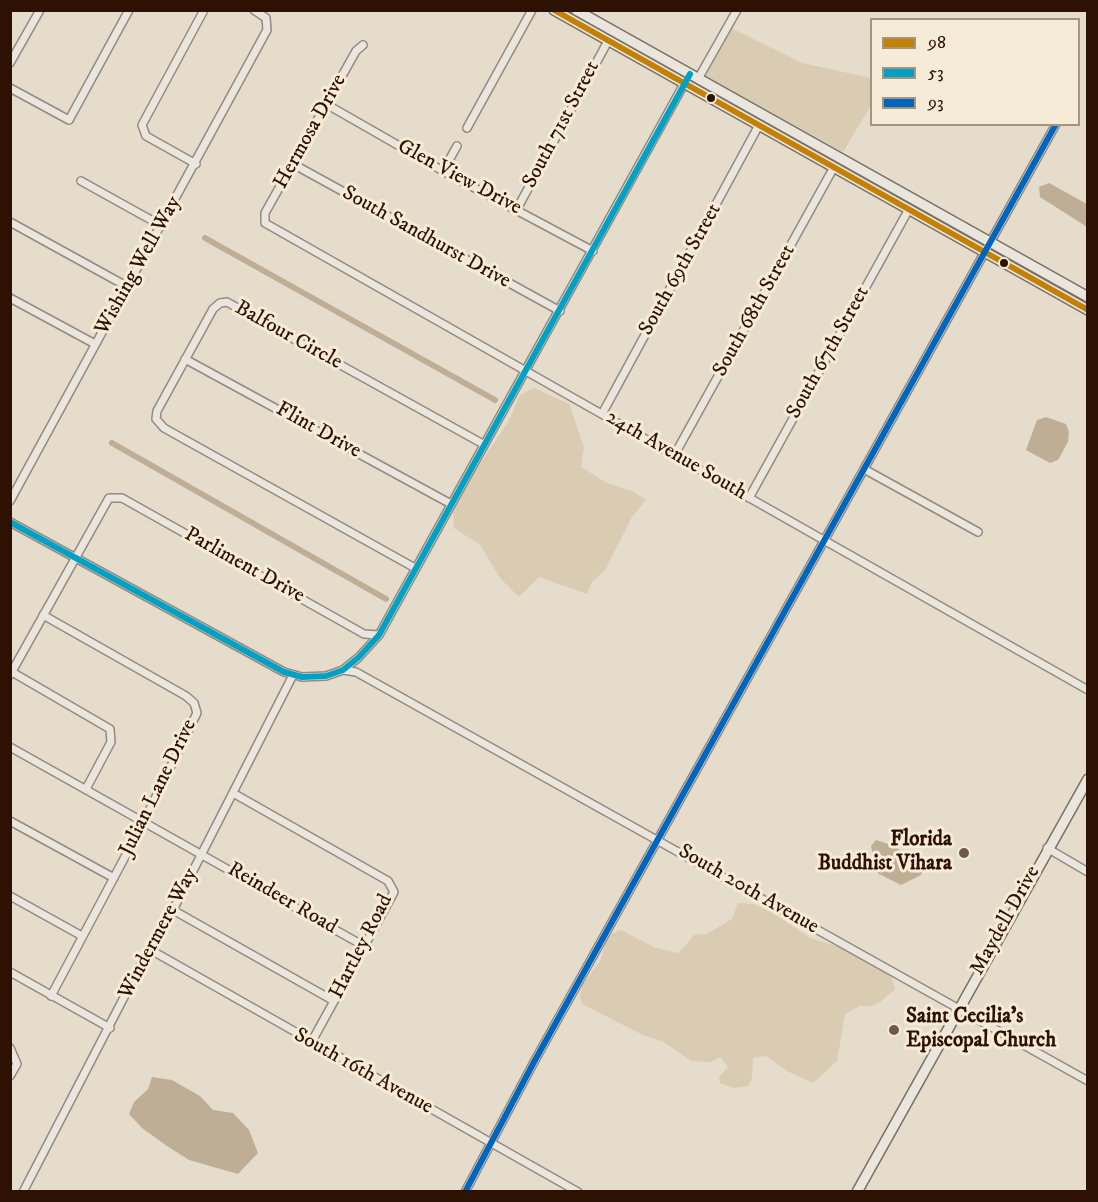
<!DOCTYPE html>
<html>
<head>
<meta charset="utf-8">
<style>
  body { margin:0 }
  #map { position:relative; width:1098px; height:1202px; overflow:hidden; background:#e6dccb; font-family:"IM FELL DW Pica",serif }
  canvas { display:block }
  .frame { position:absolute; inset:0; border:12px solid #2d1102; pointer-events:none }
  .legend { position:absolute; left:870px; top:18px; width:210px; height:108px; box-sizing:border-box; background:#f6ebd6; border:2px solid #a69481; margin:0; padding:8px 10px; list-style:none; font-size:18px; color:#2d1102 }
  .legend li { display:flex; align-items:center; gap:12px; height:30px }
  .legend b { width:30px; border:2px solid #a69481 }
</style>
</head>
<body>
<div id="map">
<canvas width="1098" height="1202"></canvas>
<div class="frame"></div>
<ul class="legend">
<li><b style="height:8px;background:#c48100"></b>98</li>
<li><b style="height:8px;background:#02a1c4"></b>53</li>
<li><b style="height:8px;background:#0065bd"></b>93</li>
</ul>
</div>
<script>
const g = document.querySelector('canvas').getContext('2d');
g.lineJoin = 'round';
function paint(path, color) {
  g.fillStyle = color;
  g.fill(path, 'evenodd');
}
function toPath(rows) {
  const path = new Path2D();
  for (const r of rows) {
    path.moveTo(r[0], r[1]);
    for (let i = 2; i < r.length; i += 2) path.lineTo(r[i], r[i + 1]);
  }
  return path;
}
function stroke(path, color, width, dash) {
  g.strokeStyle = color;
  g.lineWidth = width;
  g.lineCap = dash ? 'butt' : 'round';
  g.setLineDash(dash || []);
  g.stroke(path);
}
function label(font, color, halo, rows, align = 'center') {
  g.font = font + ' "IM FELL DW Pica",serif';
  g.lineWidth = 6;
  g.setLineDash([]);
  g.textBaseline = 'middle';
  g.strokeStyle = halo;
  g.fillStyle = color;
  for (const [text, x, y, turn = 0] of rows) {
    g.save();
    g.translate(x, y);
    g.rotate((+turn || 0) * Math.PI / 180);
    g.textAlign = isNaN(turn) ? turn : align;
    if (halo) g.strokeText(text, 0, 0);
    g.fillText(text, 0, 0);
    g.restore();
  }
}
const green = toPath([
  [731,28,802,63,871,78,871,105,843,152,706,76],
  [534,388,569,404,584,447,581,467,607,483,632,491,646,500,632,517,605,570,592,582,587,594,539,577,519,597,500,578,480,545,454,528,453,511,471,477,508,422,520,395],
  [738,903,754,904,773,913,810,938,842,948,879,967,892,978,895,989,880,1002,872,1006,860,1006,845,1014,837,1061,813,1083,787,1071,766,1056,753,1058,752,1078,748,1086,733,1088,720,1083,719,1077,728,1067,721,1057,710,1062,691,1061,664,1042,643,1035,582,1004,580,996,582,985,601,960,605,944,611,934,621,930,656,948,679,953,694,935,707,934,732,919]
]);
const water = toPath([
  [1049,183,1087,204,1087,227,1040,197,1039,187],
  [1046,417,1066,424,1069,432,1068,442,1058,460,1050,463,1026,450,1037,420],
  [876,840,894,846,920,864,923,870,921,875,901,885,877,873,871,846],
  [152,1077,172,1080,200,1096,213,1110,233,1113,249,1130,258,1153,238,1174,189,1160,167,1146,142,1128,129,1114,134,1102,148,1089]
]);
const canal = toPath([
  [205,238,495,400],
  [112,443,386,599]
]);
const street = toPath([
  [363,45,356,51,265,213,265,223,1088,690],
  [10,63,40,10],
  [698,79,737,10],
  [10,88,69,120,129,10],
  [326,104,443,171,593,251],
  [467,128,532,10],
  [196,164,146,136,142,125,204,10],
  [293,164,560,311],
  [443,171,457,146],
  [81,181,162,226],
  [517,209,608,41],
  [10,222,128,287],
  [10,298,95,344],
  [185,359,451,504],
  [602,414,759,125],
  [675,454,834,167],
  [864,469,978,532],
  [749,498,909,209],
  [10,501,267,30,266,18,254,10],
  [10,522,284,672,302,677,326,676,343,670,359,657,379,635,684,84],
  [415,568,164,428,156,419,157,411,213,309,220,303,227,302,483,444],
  [43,615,186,696,194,703,197,713,144,821,51,996],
  [343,670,356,672,1088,1081],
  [12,672,110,729,111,742,86,789],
  [10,675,109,498,122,498,364,634,379,635],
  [10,747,364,946],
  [233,793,388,881,394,892,311,1043],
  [10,821,114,878],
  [1047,848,1088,872],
  [10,896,82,936],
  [173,910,334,1001],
  [149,949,578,1192],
  [10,972,110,1028],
  [10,1048,17,1064,10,1076],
  [23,1192,149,949,173,910,293,675],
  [465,1192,534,1062,1056,124]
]);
const secondary = toPath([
  [554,10,1088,310],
  [576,10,1088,297],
  [857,1192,1088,779]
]);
const bus1 = toPath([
  [554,10,1088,310]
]);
const bus2 = toPath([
  [10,522,284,672,302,677,326,676,343,670,359,657,379,635,690,74]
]);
const bus3 = toPath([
  [465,1192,534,1062,1056,124]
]);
const markers = [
  [711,98,5,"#2d1102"],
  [1004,263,5,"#2d1102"],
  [964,853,6,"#6e5848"],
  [894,1030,6,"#6e5848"]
];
const streetNames = [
  ["South 71st Street",562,125,-62],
  ["Hermosa Drive",311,132,-61],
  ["Glen View Drive",459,178,28],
  ["South Sandhurst Drive",426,238,29],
  ["Wishing Well Way",139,266,-61],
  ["South 69th Street",681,270,-61],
  ["South 68th Street",755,311,-61],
  ["Balfour Circle",288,336,29],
  ["South 67th Street",829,353,-61],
  ["Flint Drive",318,431,29],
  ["24th Avenue South",676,456,30],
  ["Parliment Drive",244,566,29],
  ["Julian Lane Drive",159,788,-64],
  ["South 20th Avenue",748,890,30],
  ["Reindeer Road",282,899,30],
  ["Maydell Drive",1006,921,-61],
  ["Windermere Way",159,934,-62],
  ["Hartley Road",362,947,-63],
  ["South 16th Avenue",363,1072,29]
];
const poiNames = [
  ["Florida",952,841],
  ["Buddhist Vihara",952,865],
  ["Saint Cecilia's",906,1018,"left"],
  ["Episcopal Church",906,1042,"left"]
];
paint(green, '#dacbb3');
paint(water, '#bfae96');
stroke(canal, '#bfae96', 6);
stroke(street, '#948a7f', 10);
stroke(secondary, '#796f64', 12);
stroke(street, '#ebe6dd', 7);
stroke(secondary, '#ebe6dd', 9);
stroke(bus1, '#c48100', 6);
stroke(bus2, '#02a1c4', 6);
stroke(bus3, '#0065bd', 6);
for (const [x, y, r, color] of markers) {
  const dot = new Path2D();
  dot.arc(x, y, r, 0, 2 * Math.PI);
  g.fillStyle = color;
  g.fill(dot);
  stroke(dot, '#f6ebd6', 2);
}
label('21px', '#2d1102', '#f6ebd6', streetNames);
label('bold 21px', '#2d1102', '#f6ebd6', poiNames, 'right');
</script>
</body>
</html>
